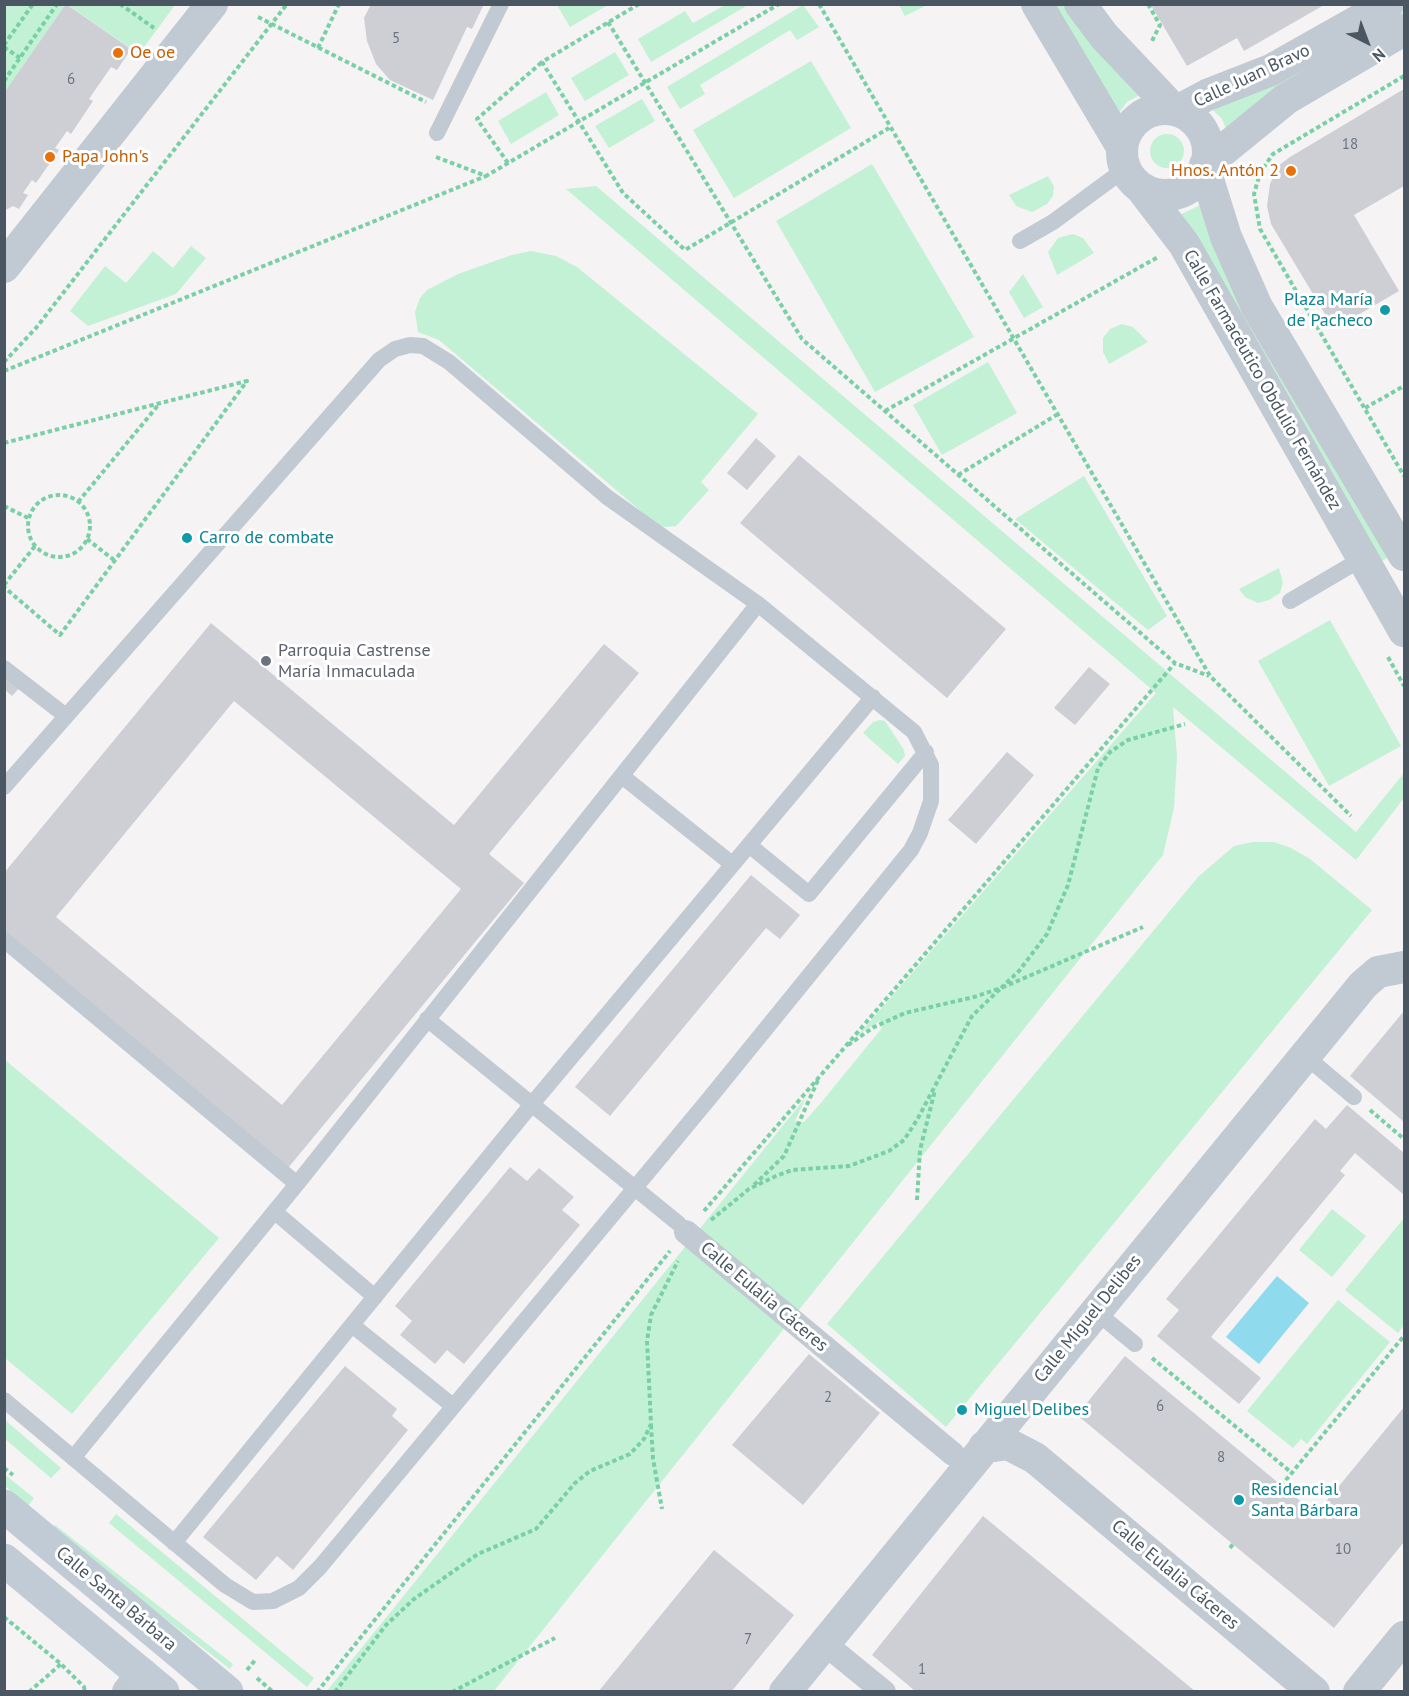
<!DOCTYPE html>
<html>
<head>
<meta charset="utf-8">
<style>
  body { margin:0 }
  #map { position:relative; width:1409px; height:1696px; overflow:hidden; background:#f5f3f3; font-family:"PT Sans",sans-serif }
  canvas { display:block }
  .frame { position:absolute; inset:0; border:6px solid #4a5661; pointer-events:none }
  .north { position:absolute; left:1337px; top:12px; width:60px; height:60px; -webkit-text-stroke:4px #fff; paint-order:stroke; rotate:138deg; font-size:16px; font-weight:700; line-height:24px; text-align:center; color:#4a5661 }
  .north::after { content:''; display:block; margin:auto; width:21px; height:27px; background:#4a5661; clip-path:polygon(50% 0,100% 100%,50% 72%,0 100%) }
</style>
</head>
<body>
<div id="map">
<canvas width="1409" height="1696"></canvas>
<div class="frame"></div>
<div class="north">N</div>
</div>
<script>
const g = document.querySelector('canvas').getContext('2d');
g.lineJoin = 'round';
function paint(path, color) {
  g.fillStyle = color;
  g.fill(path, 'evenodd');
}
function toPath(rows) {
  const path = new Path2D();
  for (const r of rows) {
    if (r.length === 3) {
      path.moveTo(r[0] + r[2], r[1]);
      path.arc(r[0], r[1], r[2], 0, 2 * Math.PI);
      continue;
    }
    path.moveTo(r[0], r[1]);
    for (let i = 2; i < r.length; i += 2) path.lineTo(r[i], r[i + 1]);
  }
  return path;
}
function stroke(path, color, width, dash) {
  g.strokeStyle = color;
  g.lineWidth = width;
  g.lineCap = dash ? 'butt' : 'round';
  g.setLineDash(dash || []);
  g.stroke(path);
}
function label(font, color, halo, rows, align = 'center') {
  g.font = font + ' "PT Sans",sans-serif';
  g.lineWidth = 6;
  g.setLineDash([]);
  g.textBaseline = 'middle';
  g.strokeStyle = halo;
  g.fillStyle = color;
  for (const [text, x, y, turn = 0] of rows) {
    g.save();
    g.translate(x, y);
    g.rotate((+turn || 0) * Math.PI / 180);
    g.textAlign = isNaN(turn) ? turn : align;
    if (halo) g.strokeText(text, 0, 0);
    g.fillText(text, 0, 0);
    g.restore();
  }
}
const green = toPath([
  [4,5,66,5,4,93],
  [68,5,175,5,139,54],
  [557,5,608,5,570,27],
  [725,5,748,5,651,62,638,39,685,11,693,23],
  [803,5,819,27,797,40,790,30,700,85,705,94,680,109,667,87],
  [899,5,927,5,905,16],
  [1055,5,1066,5,1140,95,1127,102,1119,113],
  [1404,8,1404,16,1227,132,1222,119,1211,108,1277,81],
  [615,52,629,75,585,101,571,78],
  [811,61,851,128,734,198,693,130],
  [546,92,559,115,511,144,498,121],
  [642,99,655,121,609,148,595,126],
  [1167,151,17],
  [872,164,974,337,875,392,776,221],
  [1048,176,1054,186,1053,196,1047,204,1032,212,1016,206,1009,195],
  [596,186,1356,832,1404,773,1404,798,1356,860,1173,707,1177,757,1174,808,1163,855,494,1691,326,1692,806,1097,795,1121,804,1122,820,1104,882,1028,880,1021,859,1034,1156,693,566,189],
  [1203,204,1389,557,1382,561,1179,215],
  [1073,234,1083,238,1094,253,1057,275,1048,252,1058,238],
  [191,246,206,258,176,294,88,326,70,311,105,266,126,283,153,251,173,268],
  [531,251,556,256,577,267,758,414,701,482,709,490,676,526,664,527,655,523,439,340,418,332,415,312,420,298,427,290,458,274,512,255],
  [1023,274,1043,307,1024,318,1009,292],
  [1122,324,1133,327,1148,342,1109,364,1103,352,1103,338,1110,329],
  [988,362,1017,413,942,455,913,405],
  [1084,476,1167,616,1148,630,1015,519],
  [1279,568,1283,583,1280,593,1269,600,1258,603,1245,597,1239,589],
  [1330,620,1401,746,1329,786,1258,661],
  [880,720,885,721,904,750,905,756,898,764,863,733,873,722],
  [1253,842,1274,842,1291,848,1310,859,1372,910,946,1427,827,1324,1198,877,1234,846],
  [5,1060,219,1238,72,1414,5,1358],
  [1332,1209,1366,1236,1332,1277,1299,1250],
  [1404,1218,1404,1325,1398,1333,1345,1290],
  [1338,1300,1390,1342,1307,1444,1301,1439,1293,1448,1247,1411],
  [5,1420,61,1468,51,1478,5,1439],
  [4,1474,34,1498,28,1506,5,1486],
  [116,1514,314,1678,307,1687,109,1523],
  [55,1525,233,1664,230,1669,51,1530]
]);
const water = toPath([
  [1277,1276,1309,1303,1259,1364,1226,1337]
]);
const building = toPath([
  [66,4,131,49,117,70,111,67,89,99,93,101,71,134,67,131,55,148,59,150,36,183,32,180,23,193,28,195,19,209,13,206,4,211,4,93],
  [371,4,484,4,472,29,467,27,433,100,390,80,376,64,367,41,364,18],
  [1151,5,1324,5,1244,51,1237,38,1187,66],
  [1404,89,1404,186,1354,215,1399,291,1334,329,1271,224,1267,206,1270,184,1278,166,1290,157],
  [756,438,776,456,747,490,727,473],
  [799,455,1006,629,947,698,740,523],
  [211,623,454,825,604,644,639,673,489,854,524,883,288,1168,4,934,4,873],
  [234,701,461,889,282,1105,56,917],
  [1089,667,1110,684,1075,725,1054,708],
  [10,674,22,685,12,696,4,689,4,680],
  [1007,752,1034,775,976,844,948,820],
  [751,875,800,915,780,939,766,928,610,1116,575,1087],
  [1404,1011,1404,1122,1350,1076],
  [1347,1105,1404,1153,1404,1195,1355,1153,1340,1171,1345,1175,1211,1337,1261,1378,1239,1404,1157,1336,1179,1310,1166,1299,1315,1119,1326,1129],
  [510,1167,527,1181,539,1168,574,1197,562,1210,580,1225,464,1364,447,1350,435,1364,400,1335,412,1321,395,1306],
  [809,1354,880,1413,803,1505,732,1445],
  [1125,1356,1316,1514,1404,1407,1404,1542,1334,1628,1077,1415],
  [345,1366,397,1409,392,1416,408,1430,293,1570,277,1556,256,1580,203,1537],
  [983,1516,1196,1692,916,1692,908,1685,872,1655],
  [714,1550,794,1615,731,1692,598,1692]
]);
const path = toPath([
  [120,4,154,28],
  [639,4,542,62,623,193,685,250,889,128],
  [819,4,1210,676,1351,816],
  [1148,4,1160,25,1152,41],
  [258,17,426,102],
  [608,22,802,339,1175,663,1209,676],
  [4,45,33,4],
  [4,47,20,58],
  [318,48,339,4],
  [1404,76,1273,154,1260,173,1254,194,1260,229,1404,476],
  [4,81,57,4],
  [436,157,486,176,779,4],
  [508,163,477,119,542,62],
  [4,362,36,328,287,4],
  [4,371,486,176],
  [1365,408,1404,386],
  [885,411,1158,257],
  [4,443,247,381,60,635,4,587],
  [958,475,1058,414],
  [59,526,31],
  [78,502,160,403],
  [4,506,28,518],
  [87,539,114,560],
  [4,585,35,546],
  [1388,657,1404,686],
  [848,1045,874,1027,905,1013,974,997,1001,988,1019,971,1047,934,1068,885,1098,768,1110,752,1128,740,1185,724],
  [1370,1110,1404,1139],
  [754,1185,784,1156,818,1080],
  [917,1200,920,1150,935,1090],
  [704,1211,1175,663],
  [711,1220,749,1189,776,1176,792,1170,849,1166,889,1151,904,1140,917,1120,972,1016,1001,988,1143,927],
  [1152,1358,1292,1473],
  [651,1425,653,1459,662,1509],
  [4,1468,13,1475],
  [1281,1486,1404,1336],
  [1230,1548,1233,1544],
  [4,1617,61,1664,84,1687,85,1692],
  [247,1670,256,1659],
  [257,1678,273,1692],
  [29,1692,61,1664],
  [317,1692,670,1251],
  [335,1692,386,1625,414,1599,478,1554,536,1529,575,1483,590,1471,630,1454,644,1439,651,1424,647,1341,651,1315,678,1261],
  [452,1692,555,1638]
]);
const service = toPath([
  [437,133,501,4],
  [1020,241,1053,222,1125,169],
  [1290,601,1365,557],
  [4,668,66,716],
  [622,776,732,864],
  [4,787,379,360,395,349,410,345,423,346,449,362,607,497,758,604,297,1184,4,940],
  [749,845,809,894,926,752],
  [427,1019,679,1224],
  [1304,1055,1354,1097],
  [275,1212,375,1297],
  [1095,1311,1135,1344],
  [352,1325,453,1406],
  [4,1400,225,1585,253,1602,273,1601,299,1588,320,1567,708,1100,911,850,920,833,931,801,931,765,914,732,758,604],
  [73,1458,297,1184],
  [174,1543,532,1104,873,697]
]);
const pedestrian = toPath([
  [686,1232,953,1454],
  [824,1643,884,1692]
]);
const minor = toPath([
  [1037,4,1122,147],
  [1080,4,1104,36,1173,109],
  [1165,152,43],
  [1177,111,1207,95,1271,70,1388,4],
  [1205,165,1286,99,1404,30],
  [1205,170,1226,237,1257,307,1404,555],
  [1141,188,1184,244,1404,631],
  [4,267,212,4],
  [984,1447,1008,1444,1035,1458,1314,1692],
  [128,1692,142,1674],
  [785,1692,1363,985,1378,972,1404,967],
  [1359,1692,1404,1637]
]);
const secondary = toPath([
  [4,1506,227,1692],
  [4,1560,163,1692]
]);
const markers = [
  [118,53,6,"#e8710a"],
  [50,157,6,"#e8710a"],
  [1291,171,6,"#e8710a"],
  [1385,310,6,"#0f9aa8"],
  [187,538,6,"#0f9aa8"],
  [266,661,6,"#6b7280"],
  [962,1410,6,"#0f9aa8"],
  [1239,1500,6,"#0f9aa8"]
];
const numberNames = [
  ["5",396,39],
  ["6",71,80],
  ["18",1350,145],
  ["2",828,1398],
  ["6",1160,1407],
  ["8",1221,1458],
  ["10",1343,1550],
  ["7",748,1640],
  ["1",922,1670]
];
const foodNames = [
  ["Oe oe",130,53],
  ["Papa John's",62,157],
  ["Hnos. Antón 2",1279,171,"right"]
];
const streetNames = [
  ["Calle Juan Bravo",1252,76,-25],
  ["Calle Farmacéutico Obdulio Fernández",1262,380,60],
  ["Calle Eulalia Cáceres",764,1297,40],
  ["Calle Miguel Delibes",1088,1319,-51],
  ["Calle Eulalia Cáceres",1175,1575,40],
  ["Calle Santa Bárbara",116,1599,40]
];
const cultureNames = [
  ["Plaza María",1373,300,"right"],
  ["de Pacheco",1373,321,"right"],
  ["Carro de combate",199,538],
  ["Miguel Delibes",974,1410],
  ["Residencial",1251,1490],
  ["Santa Bárbara",1251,1511]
];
const worshipNames = [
  ["Parroquia Castrense",278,651],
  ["María Inmaculada",278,672]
];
paint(green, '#c3f1d5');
paint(water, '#90daee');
paint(building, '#cdcfd5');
stroke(path, '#7ad0a6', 4, [4.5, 3]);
stroke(service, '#c1cad2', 16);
stroke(pedestrian, '#c1cad2', 24);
stroke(minor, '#c1cad2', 32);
stroke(secondary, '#c1cbd6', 33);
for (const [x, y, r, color] of markers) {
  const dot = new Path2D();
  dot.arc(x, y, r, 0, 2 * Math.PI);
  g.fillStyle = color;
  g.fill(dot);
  stroke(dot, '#fff', 2);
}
label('15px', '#6b747e', null, numberNames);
label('18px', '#c56008', '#fff', foodNames, 'left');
label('18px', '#4a5661', '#fff', streetNames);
label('18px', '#0d838f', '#fff', cultureNames, 'left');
label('18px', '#5b616d', '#fff', worshipNames, 'left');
</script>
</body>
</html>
